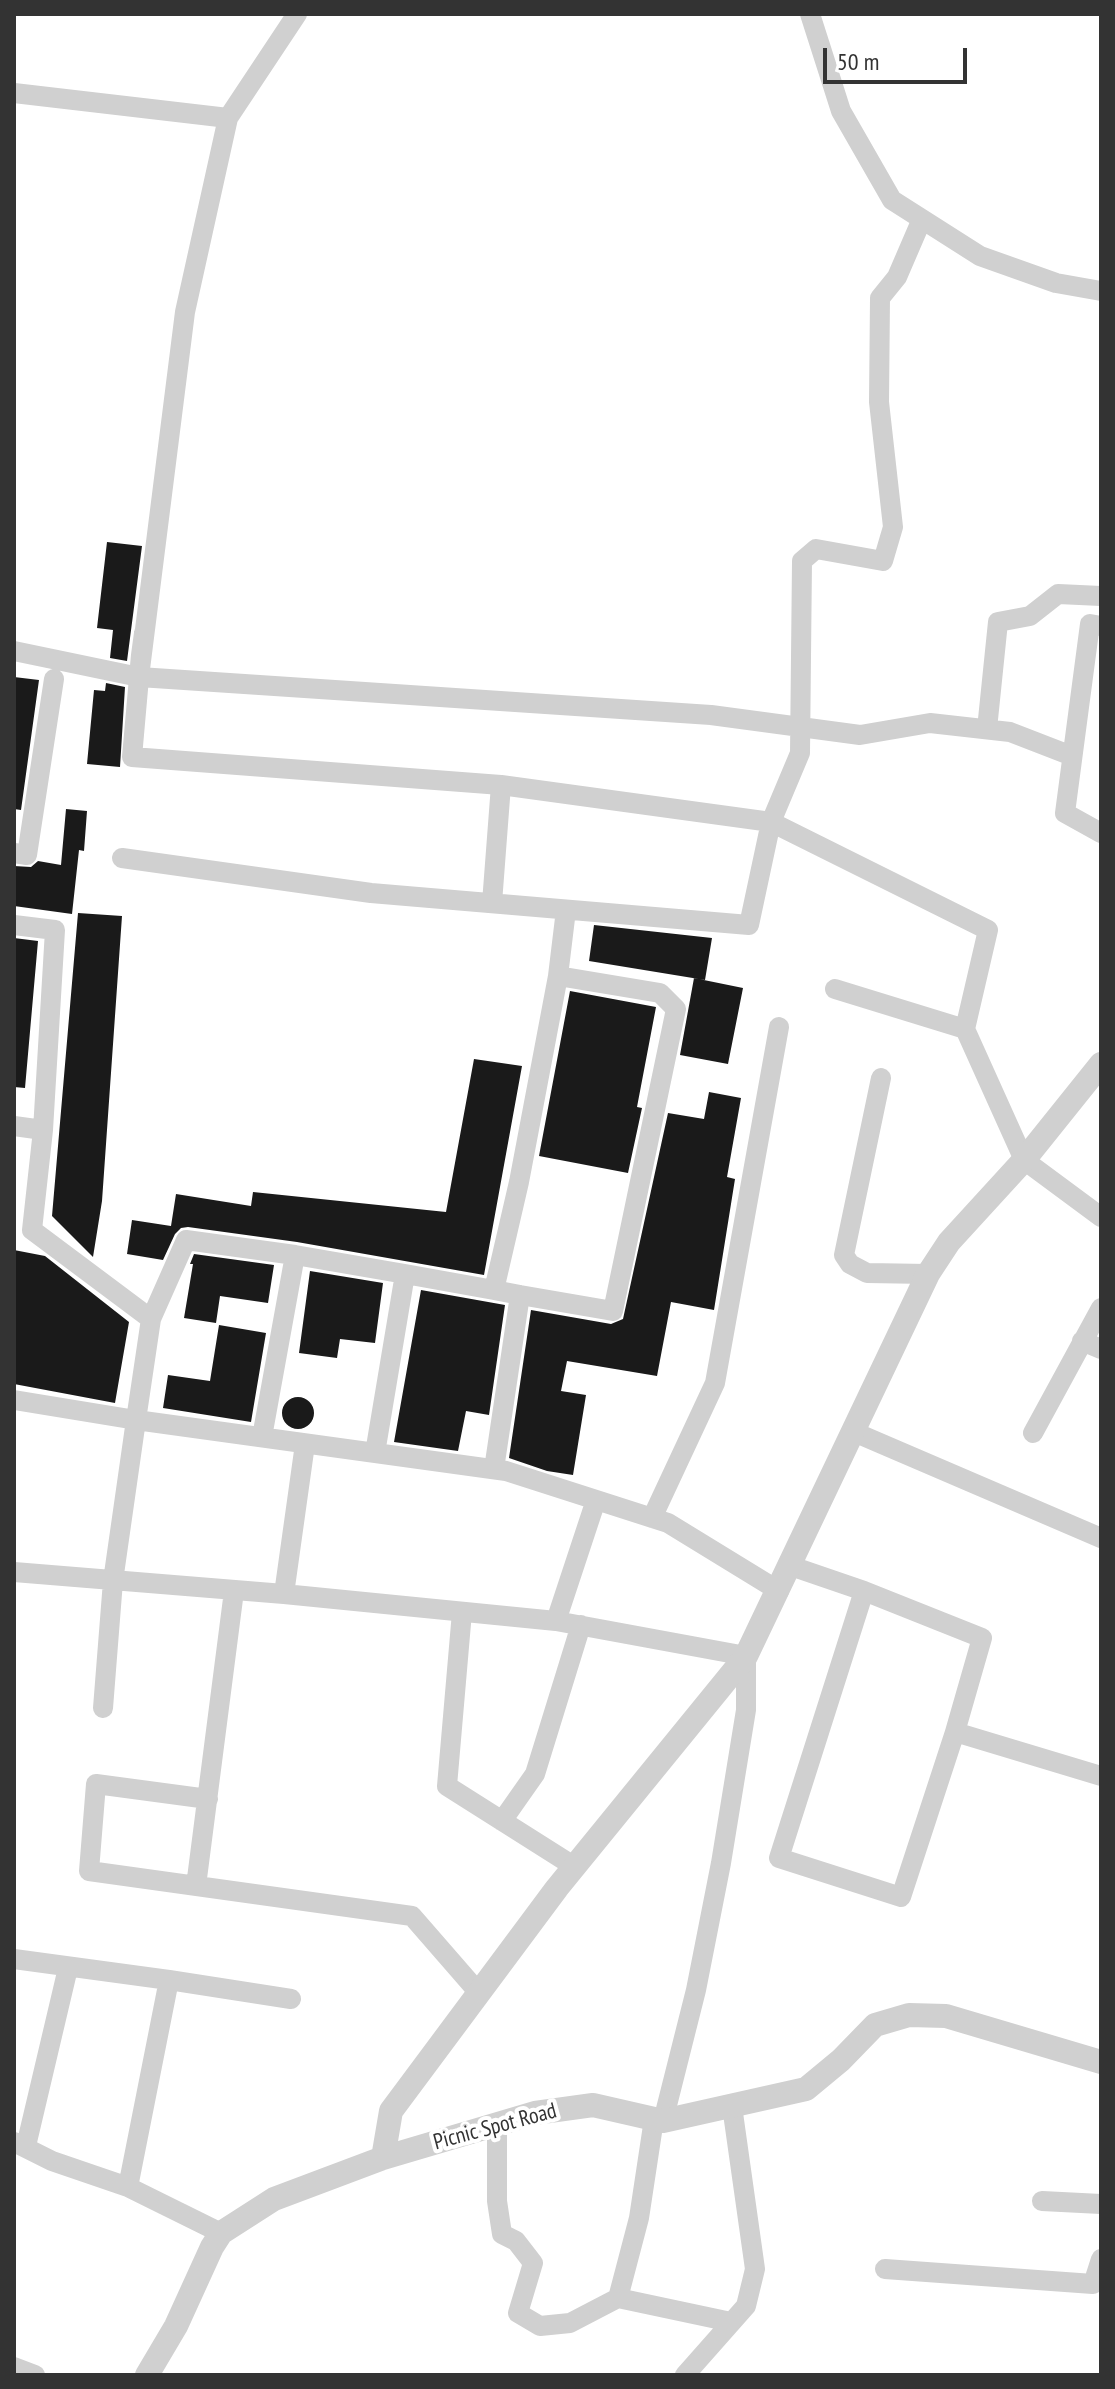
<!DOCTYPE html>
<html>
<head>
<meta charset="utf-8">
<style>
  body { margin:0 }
  #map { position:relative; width:1115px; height:2389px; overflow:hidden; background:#fff; font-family:"PT Sans Narrow",sans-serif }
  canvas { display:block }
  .frame { position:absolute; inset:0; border:16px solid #333; pointer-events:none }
  .scale { position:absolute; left:823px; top:48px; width:144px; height:36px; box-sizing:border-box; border:4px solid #333; border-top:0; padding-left:10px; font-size:24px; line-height:28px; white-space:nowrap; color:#333; -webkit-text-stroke:6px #fff; paint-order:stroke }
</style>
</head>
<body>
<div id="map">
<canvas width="1115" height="2389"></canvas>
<div class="frame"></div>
<div class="scale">50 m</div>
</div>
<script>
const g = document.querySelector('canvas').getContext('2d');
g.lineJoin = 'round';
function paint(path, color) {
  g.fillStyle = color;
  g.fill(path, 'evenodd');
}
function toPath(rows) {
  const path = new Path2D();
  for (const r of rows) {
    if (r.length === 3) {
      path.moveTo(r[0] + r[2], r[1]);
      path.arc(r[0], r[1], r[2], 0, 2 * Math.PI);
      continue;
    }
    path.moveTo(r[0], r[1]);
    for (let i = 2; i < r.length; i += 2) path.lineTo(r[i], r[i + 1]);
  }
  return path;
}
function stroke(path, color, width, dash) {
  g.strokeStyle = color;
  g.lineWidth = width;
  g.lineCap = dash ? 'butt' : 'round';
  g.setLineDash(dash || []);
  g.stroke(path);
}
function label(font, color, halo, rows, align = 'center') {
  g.font = font + ' "PT Sans Narrow",sans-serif';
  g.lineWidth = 8;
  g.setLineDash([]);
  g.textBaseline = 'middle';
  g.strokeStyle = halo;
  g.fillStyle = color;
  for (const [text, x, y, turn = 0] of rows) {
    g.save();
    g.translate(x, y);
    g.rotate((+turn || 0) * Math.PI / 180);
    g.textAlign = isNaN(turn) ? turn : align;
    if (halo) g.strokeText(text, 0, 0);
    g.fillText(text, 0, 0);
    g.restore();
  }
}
const building = toPath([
  [107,542,142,546,127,661,110,658,113,630,97,628],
  [14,677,39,680,21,810,14,809],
  [106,683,125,687,120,767,87,764,94,690,105,691],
  [66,809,87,811,84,851,79,850,72,914,14,906,14,866,31,867,38,861,61,865],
  [78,913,122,916,102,1201,93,1257,52,1216],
  [594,925,712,938,705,980,589,961],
  [14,938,38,941,25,1088,14,1087],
  [694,978,743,988,728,1064,680,1055],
  [570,991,656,1007,637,1107,642,1108,628,1173,539,1156],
  [474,1059,522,1066,484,1275,297,1242,188,1227,181,1228,175,1234,163,1260,127,1254,132,1220,171,1226,176,1194,251,1206,253,1192,446,1212],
  [709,1092,741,1098,727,1177,735,1179,714,1310,671,1302,657,1376,567,1361,561,1391,586,1395,573,1475,547,1471,509,1458,531,1310,611,1324,623,1319,668,1113,704,1119],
  [14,1250,45,1256,129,1322,115,1403,14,1384],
  [194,1254,274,1265,268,1303,220,1296,216,1323,184,1318,193,1264,190,1264],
  [310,1271,383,1283,375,1343,340,1339,337,1358,299,1353],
  [421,1290,505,1305,489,1415,466,1411,458,1451,394,1442],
  [219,1325,266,1333,251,1422,163,1408,168,1375,210,1381],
  [298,1413,16]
]);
const minor = toPath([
  [297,14,228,118,185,312,139,677,144,633,141,655,132,757,501,785,771,822,988,930,965,1029,1024,1160,1101,1217],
  [810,14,841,111,892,200,980,256,1056,283,1101,291],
  [14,93,228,118],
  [1101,626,1090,624,1065,813,1101,833],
  [14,651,139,677,711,715,860,735,930,723,1010,732,1072,756],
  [987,729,998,622,1030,616,1058,594,1101,596],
  [14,853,27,855,54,679],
  [122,858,371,893,749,925,771,822,800,753,802,561,816,549,883,561,893,527,879,402,880,298,897,277,922,219],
  [492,903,501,785],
  [14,925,55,930,43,1130,32,1230,151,1319,136,1420,506,1471,668,1523,779,1591],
  [835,989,965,1029],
  [881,1078,844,1255,850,1264,867,1273,928,1274],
  [14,1126,43,1130],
  [295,1255,405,1274,375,1453],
  [405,1274,494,1290],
  [520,1295,494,1290,519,1182,558,976],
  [151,1319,186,1240,295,1255,262,1437],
  [1082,1341,1101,1349],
  [14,1400,136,1420,113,1581,103,1708],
  [854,1432,1101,1538],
  [1033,1433,1101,1308],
  [494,1469,520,1295,613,1311,676,1009,660,993,558,976,566,910],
  [652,1518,715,1383,779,1027],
  [791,1566,864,1591,779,1858,901,1897,955,1732,982,1638,864,1591],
  [14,1572,284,1594,556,1621,596,1500],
  [284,1594,305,1444],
  [462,1612,447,1786,575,1867],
  [556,1621,746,1656,746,1710,721,1863,696,1990,663,2121],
  [955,1732,1101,1776],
  [208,1799,96,1784,89,1871,412,1916,479,1993],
  [502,1821,535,1774,581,1625],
  [196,1886,234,1591],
  [14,1959,169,1980,128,2187],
  [169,1980,291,1999],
  [497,2124,497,2201,502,2234,516,2241,533,2263,518,2313,540,2326,570,2323,618,2298,639,2218,654,2119],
  [14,2142,52,2161,128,2187,221,2233],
  [26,2146,68,1968],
  [1042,2201,1101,2204],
  [885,2269,1093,2284,1101,2259],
  [618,2298,731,2322],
  [14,2367,35,2375],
  [685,2375,746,2306,755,2269,732,2106]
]);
const tertiary = toPath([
  [383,2158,391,2111,557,1888,746,1656,928,1274,949,1242,1024,1160,1101,1064],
  [147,2375,176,2326,212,2247,221,2233,274,2199,383,2158,535,2113,593,2105,663,2121,806,2089,841,2060,875,2025,909,2015,946,2016,1101,2062]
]);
const streetNames = [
  ["Picnic Spot Road",495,2127,-15]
];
paint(building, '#1a1a1a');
stroke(minor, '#d0d0d0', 20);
stroke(tertiary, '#d0d0d0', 24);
label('22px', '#333', '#fff', streetNames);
</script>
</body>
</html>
